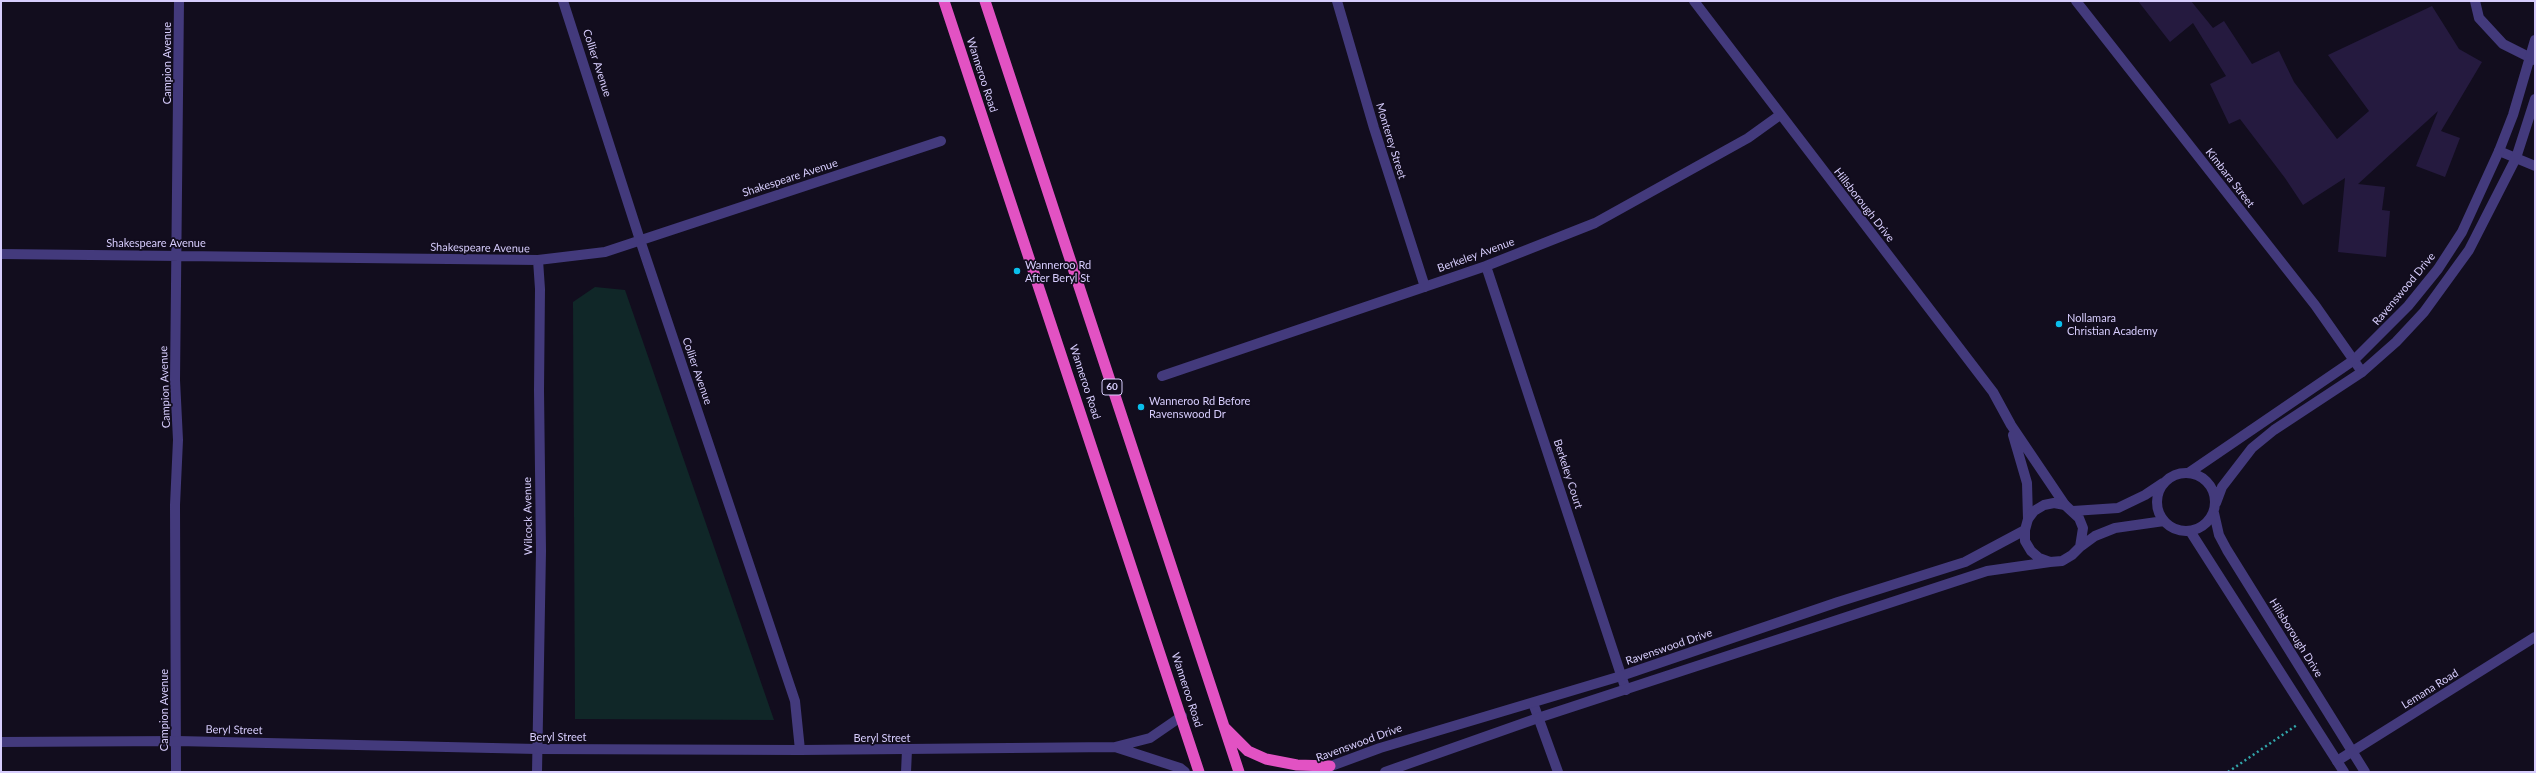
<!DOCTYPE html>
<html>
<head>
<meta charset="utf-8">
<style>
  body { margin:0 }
  #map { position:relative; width:2536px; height:773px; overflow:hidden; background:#120d1e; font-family:Lato,sans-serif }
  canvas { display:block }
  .frame { position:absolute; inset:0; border:2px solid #d7cdfd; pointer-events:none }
</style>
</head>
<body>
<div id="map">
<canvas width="2536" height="773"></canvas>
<div class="frame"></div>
</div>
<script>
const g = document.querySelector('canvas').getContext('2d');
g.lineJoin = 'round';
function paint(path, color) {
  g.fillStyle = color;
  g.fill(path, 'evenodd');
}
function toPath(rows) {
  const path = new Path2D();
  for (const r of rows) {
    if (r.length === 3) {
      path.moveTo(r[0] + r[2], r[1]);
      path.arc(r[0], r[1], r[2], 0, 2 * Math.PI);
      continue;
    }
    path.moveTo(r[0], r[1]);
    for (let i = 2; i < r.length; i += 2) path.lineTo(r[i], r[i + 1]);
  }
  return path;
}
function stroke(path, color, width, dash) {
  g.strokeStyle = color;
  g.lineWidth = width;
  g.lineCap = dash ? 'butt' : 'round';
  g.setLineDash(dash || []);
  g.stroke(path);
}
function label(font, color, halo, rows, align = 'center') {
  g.font = font + ' Lato,sans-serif';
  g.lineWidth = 3.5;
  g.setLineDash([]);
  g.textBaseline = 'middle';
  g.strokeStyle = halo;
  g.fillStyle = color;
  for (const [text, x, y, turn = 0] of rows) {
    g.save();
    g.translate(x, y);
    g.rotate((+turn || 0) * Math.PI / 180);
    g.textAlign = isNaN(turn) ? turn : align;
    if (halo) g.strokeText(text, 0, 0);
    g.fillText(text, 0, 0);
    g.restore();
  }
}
const green = toPath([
  [595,287,625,290,774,720,575,719,573,302]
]);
const building = toPath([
  [2138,1,2191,1,2213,28,2224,21,2252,64,2279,51,2294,82,2337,139,2369,111,2328,55,2432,6,2459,49,2482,62,2441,131,2460,138,2445,177,2416,166,2438,111,2358,184,2385,187,2382,210,2390,211,2386,257,2338,252,2345,178,2303,205,2285,178,2240,119,2229,124,2210,84,2226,76,2193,23,2170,42]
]);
const path = toPath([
  [2228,772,2297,725]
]);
const minor = toPath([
  [563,1,640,240,795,701,800,750],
  [1337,1,1374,128,1425,287],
  [1694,1,1993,392,2011,425,2065,505],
  [2076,1,2315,305,2362,372],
  [2475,1,2479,18,2503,44,2535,60],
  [2499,151,2535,166],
  [1,254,538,260,605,252,941,141],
  [1486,266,1626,690],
  [1162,376,1486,266,1595,223,1748,138,1780,115],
  [2013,435,2027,483,2028,519],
  [1533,703,1558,772],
  [2337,761,2535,637],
  [176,772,175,505,178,440,175,380,179,1],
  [537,772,541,551,539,390,540,289,538,260],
  [906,772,907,750]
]);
const tertiary = toPath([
  [2190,472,2354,360,2408,306,2438,269,2462,232,2499,151,2513,115,2535,40],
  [2186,502,29],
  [2216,503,2222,487,2252,448,2274,430,2362,372,2396,342,2424,312,2469,250,2516,158,2535,99],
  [2073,511,2118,508,2145,495,2163,483],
  [2214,513,2219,535,2227,550,2365,772],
  [2190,531,2344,772],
  [2080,547,2083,528,2079,518,2065,505,2054,503,2044,505,2034,511,2028,519,2025,530,2025,541,2031,551,2039,558,2050,562,2062,561,2072,555,2080,547,2095,536,2115,528,2164,521],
  [1,742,177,741,537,749,800,750,1115,747,1150,738,1182,716],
  [1115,747,1180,768,1185,772],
  [1315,772,1380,748,1621,676,1838,602,1965,562,2025,530],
  [1385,772,1538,718,1987,571,2050,562]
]);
const trunk = toPath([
  [944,1,1199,772],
  [985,1,1239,772],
  [1225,728,1248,751,1266,759,1297,765,1330,766]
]);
const markers = [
  [1017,271,4,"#0abfec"],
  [2059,324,4,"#0abfec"],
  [1141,407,4,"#0abfec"]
];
const shields = [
  [1112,387,20]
];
const shieldNames = [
  ["60",1112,387]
];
const streetNames = [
  ["Campion Avenue",167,63,-90],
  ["Collier Avenue",597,63,72],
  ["Wanneroo Road",982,75,72],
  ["Monterey Street",1391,141,73],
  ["Shakespeare Avenue",790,178,-18],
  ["Kimbara Street",2230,178,52],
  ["Hillsborough Drive",1864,205,52],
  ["Shakespeare Avenue",156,243],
  ["Shakespeare Avenue",480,248,1],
  ["Berkeley Avenue",1476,255,-20],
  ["Ravenswood Drive",2404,289,-50],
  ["Collier Avenue",697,371,71],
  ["Wanneroo Road",1085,382,72],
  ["Campion Avenue",165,387,-92],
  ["Berkeley Court",1568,474,72],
  ["Wilcock Avenue",528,516,-91],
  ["Hillsborough Drive",2296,638,58],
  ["Ravenswood Drive",1669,647,-19],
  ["Lemana Road",2430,689,-32],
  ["Wanneroo Road",1187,690,72],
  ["Campion Avenue",164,710,-90],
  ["Beryl Street",234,730,1],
  ["Beryl Street",558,737],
  ["Beryl Street",882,738],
  ["Ravenswood Drive",1359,743,-20]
];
const poiNames = [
  ["Wanneroo Rd",1025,265],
  ["After Beryl St",1025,278],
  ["Nollamara",2067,318],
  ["Christian Academy",2067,331],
  ["Wanneroo Rd Before",1149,401],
  ["Ravenswood Dr",1149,414]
];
paint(green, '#102728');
paint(building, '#251a3f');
stroke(path, '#32a7ab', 2.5, [2, 3]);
stroke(minor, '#433a7c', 10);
stroke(tertiary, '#433a7c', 10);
stroke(trunk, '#e252c3', 11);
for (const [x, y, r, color] of markers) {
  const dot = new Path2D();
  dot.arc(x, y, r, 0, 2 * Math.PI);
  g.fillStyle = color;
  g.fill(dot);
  stroke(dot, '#120d1e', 1.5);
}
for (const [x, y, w] of shields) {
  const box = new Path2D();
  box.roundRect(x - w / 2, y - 8, w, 16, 3);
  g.fillStyle = '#120d1e';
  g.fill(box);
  stroke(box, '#d7cdfd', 1);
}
label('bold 10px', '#d7cdfd', null, shieldNames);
label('11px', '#d7cdfd', '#120d1e', streetNames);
label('11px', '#d7cdfd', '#120d1e', poiNames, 'left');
</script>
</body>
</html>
